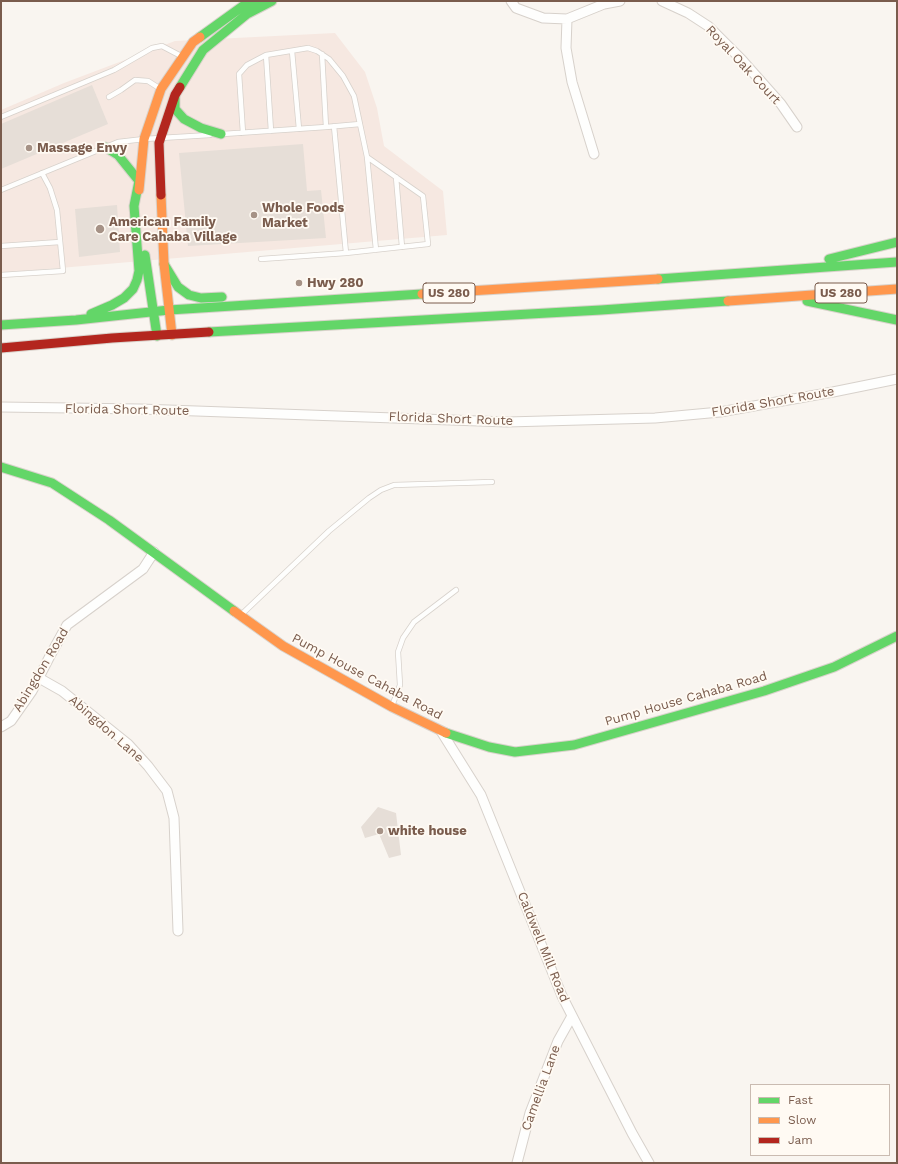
<!DOCTYPE html>
<html>
<head>
<meta charset="utf-8">
<style>
  body { margin:0 }
  #map { position:relative; width:898px; height:1164px; overflow:hidden; background:#f9f5f0; font-family:"Work Sans",sans-serif }
  canvas { display:block }
  .frame { position:absolute; inset:0; border:2px solid #7a5c4d; pointer-events:none }
  .legend { position:absolute; left:750px; top:1084px; width:140px; height:72px; box-sizing:border-box; background:#fffaf3; border:1px solid #cabbb1; margin:0; padding:5px 7px; list-style:none; font-size:12px; color:#7a5c4d }
  .legend li { display:flex; align-items:center; gap:8px; height:20px }
  .legend b { width:20px; border:1px solid #cabbb1 }
</style>
</head>
<body>
<div id="map">
<canvas width="898" height="1164"></canvas>
<div class="frame"></div>
<ul class="legend">
<li><b style="height:5px;background:#63d668"></b>Fast</li>
<li><b style="height:5px;background:#ff974d"></b>Slow</li>
<li><b style="height:5px;background:#b3261e"></b>Jam</li>
</ul>
</div>
<script>
const g = document.querySelector('canvas').getContext('2d');
g.lineJoin = 'round';
function paint(path, color) {
  g.fillStyle = color;
  g.fill(path, 'evenodd');
}
function toPath(rows) {
  const path = new Path2D();
  for (const r of rows) {
    path.moveTo(r[0], r[1]);
    for (let i = 2; i < r.length; i += 2) path.lineTo(r[i], r[i + 1]);
  }
  return path;
}
function stroke(path, color, width, dash) {
  g.strokeStyle = color;
  g.lineWidth = width;
  g.lineCap = dash ? 'butt' : 'round';
  g.setLineDash(dash || []);
  g.stroke(path);
}
function label(font, color, halo, rows, align = 'center') {
  g.font = font + ' "Work Sans",sans-serif';
  g.lineWidth = 3.5;
  g.setLineDash([]);
  g.textBaseline = 'middle';
  g.strokeStyle = halo;
  g.fillStyle = color;
  for (const [text, x, y, turn = 0] of rows) {
    g.save();
    g.translate(x, y);
    g.rotate((+turn || 0) * Math.PI / 180);
    g.textAlign = isNaN(turn) ? turn : align;
    if (halo) g.strokeText(text, 0, 0);
    g.fillText(text, 0, 0);
    g.restore();
  }
}
const commercial = toPath([
  [335,33,365,72,377,108,384,146,443,191,447,235,1,273,1,110,64,83,175,41]
]);
const building = toPath([
  [92,85,108,124,1,169,1,124],
  [303,144,307,191,321,190,326,238,188,246,179,153],
  [117,205,120,252,79,257,75,209],
  [378,807,396,813,401,855,389,858,379,834,365,838,361,827]
]);
const lane = toPath([
  [292,51,299,129],
  [322,54,326,127],
  [266,55,271,131],
  [109,97,121,90,135,80,148,81,159,88],
  [1,117,114,70,152,48,162,46,181,56],
  [243,133,239,74,247,65,266,55,308,48,317,51,329,59,343,76,354,96,360,124],
  [223,134,326,127,360,124,367,157,423,196,428,244,346,253,334,126],
  [367,157,376,250],
  [396,177,402,247],
  [1,190,118,142,144,139,210,135],
  [1,246,60,242],
  [261,259,346,253],
  [1,275,63,271,57,210,50,188,42,173],
  [242,614,329,531,369,498,381,490,394,485,492,482],
  [392,706,400,685,398,652,403,638,414,622,456,590]
]);
const street = toPath([
  [511,1,516,8,543,18,567,19,604,4,620,1],
  [662,1,688,13,708,26,742,60,781,104,797,127],
  [567,19,566,48,572,82,594,154],
  [1,407,140,409,507,422,655,418,720,412,833,392,897,379],
  [39,678,62,691,128,744,148,766,167,791,174,818,178,931],
  [1,727,11,721,32,691,51,654,67,625,143,569,154,552],
  [441,731,481,795,562,996,632,1133,649,1163],
  [517,1163,530,1113,558,1041,572,1016]
]);
const fast = toPath([
  [200,37,243,6,256,1],
  [180,87,203,50,247,14,272,1],
  [175,97,175,109,184,119,201,128,221,134],
  [105,147,118,155,139,181],
  [145,255,157,336],
  [829,259,897,242],
  [164,264,178,287,189,295,201,298,222,297],
  [658,279,897,262],
  [807,301,897,320],
  [91,314,112,305,124,298,133,289,137,280,139,271,134,206,139,181],
  [1,325,76,320,169,310,422,294],
  [209,332,601,310,728,301],
  [1,467,52,483,109,520,234,611],
  [446,733,489,747,515,752,574,745,764,691,834,667,897,636]
]);
const slow = toPath([
  [139,190,144,139,161,89,193,42,200,37],
  [161,195,164,264,172,335],
  [422,294,658,279],
  [728,301,897,289],
  [234,611,283,646,392,707,446,733]
]);
const jam = toPath([
  [161,195,159,143,175,95,180,87],
  [1,348,112,338,209,332]
]);
const markers = [
  [29,148,4,"#a69286"],
  [254,215,4,"#a69286"],
  [100,229,5,"#a69286"],
  [299,283,4,"#a69286"],
  [380,831,4,"#a69286"]
];
const shields = [
  [449,293,52],
  [841,293,52]
];
const shieldNames = [
  ["US 280",449,293],
  ["US 280",841,293]
];
const streetNames = [
  ["Royal Oak Court",743,65,47],
  ["Florida Short Route",773,402,-10],
  ["Florida Short Route",127,410,1],
  ["Florida Short Route",451,419,2],
  ["Abingdon Road",41,670,-59],
  ["Pump House Cahaba Road",367,677,28],
  ["Pump House Cahaba Road",686,699,-16],
  ["Abingdon Lane",106,729,41],
  ["Caldwell Mill Road",543,947,68],
  ["Camellia Lane",541,1088,-70]
];
const poiNames = [
  ["Massage Envy",37,148],
  ["Whole Foods",262,208],
  ["Market",262,223],
  ["American Family",109,222],
  ["Care Cahaba Village",109,237],
  ["Hwy 280",307,283],
  ["white house",388,831]
];
paint(commercial, '#f6e8e1');
paint(building, '#e6ded7');
stroke(lane, '#d7d1cb', 6);
stroke(street, '#d7d1cb', 11);
stroke(fast, '#d9d2cb', 11);
stroke(slow, '#d9d2cb', 11);
stroke(jam, '#d9d2cb', 11);
stroke(lane, '#fefefd', 4.5);
stroke(street, '#fefefd', 9);
stroke(fast, '#63d668', 9);
stroke(slow, '#ff974d', 9);
stroke(jam, '#b3261e', 9);
for (const [x, y, r, color] of markers) {
  const dot = new Path2D();
  dot.arc(x, y, r, 0, 2 * Math.PI);
  g.fillStyle = color;
  g.fill(dot);
  stroke(dot, '#fffaf3', 1.5);
}
for (const [x, y, w] of shields) {
  const box = new Path2D();
  box.roundRect(x - w / 2, y - 10, w, 20, 3);
  g.fillStyle = '#fffaf3';
  g.fill(box);
  stroke(box, '#7a5c4d', 1);
}
label('bold 12px', '#7a5c4d', null, shieldNames);
label('13px', '#7a5c4d', '#fffaf3', streetNames);
label('bold 13px', '#7a5c4d', '#fffaf3', poiNames, 'left');
</script>
</body>
</html>
